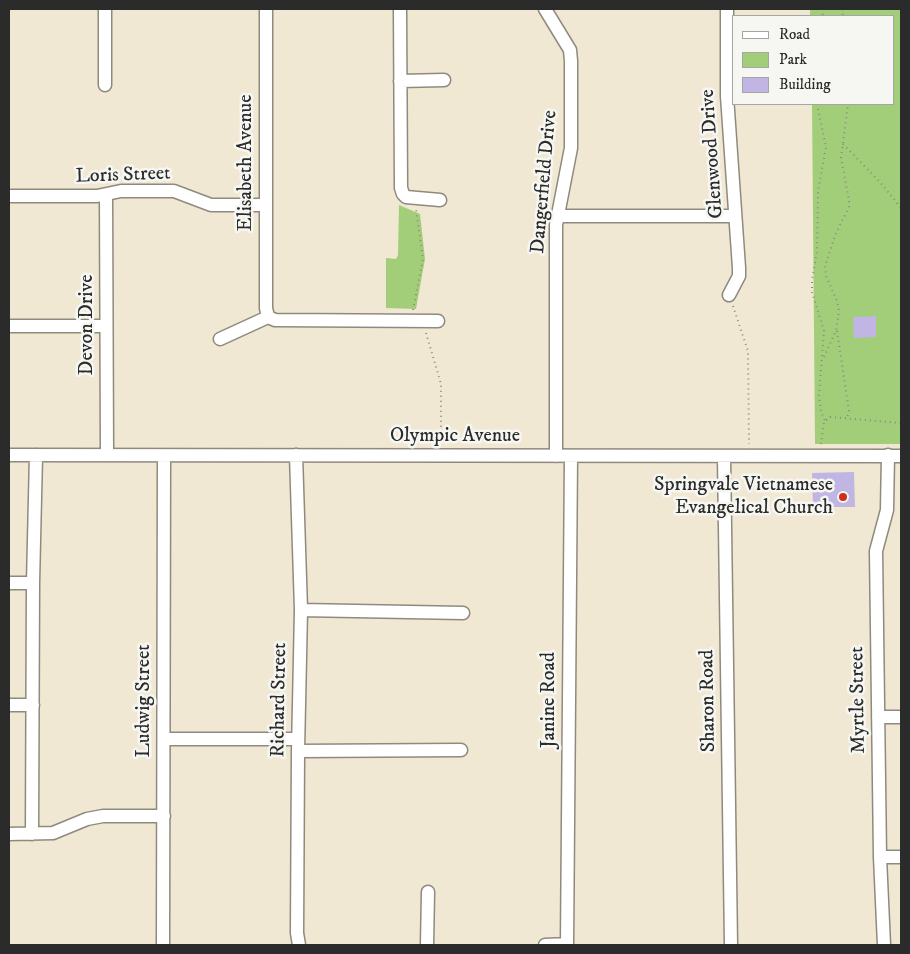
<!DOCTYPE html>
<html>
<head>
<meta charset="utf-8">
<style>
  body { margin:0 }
  #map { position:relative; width:910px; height:954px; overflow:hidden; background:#f0e8d3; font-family:"IM FELL DW Pica",serif }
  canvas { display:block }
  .frame { position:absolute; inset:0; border:10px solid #2b2b2b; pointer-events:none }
  .legend { position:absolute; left:732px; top:15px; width:162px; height:90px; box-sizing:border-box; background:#f6f6f2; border:1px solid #a5a5a2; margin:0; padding:6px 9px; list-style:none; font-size:15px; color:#2b2b2b }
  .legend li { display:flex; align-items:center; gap:10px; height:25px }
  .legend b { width:25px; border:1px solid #a5a5a2 }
</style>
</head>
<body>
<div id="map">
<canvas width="910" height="954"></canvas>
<div class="frame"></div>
<ul class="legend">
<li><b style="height:6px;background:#fff"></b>Road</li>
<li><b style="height:14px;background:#a2ce7a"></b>Park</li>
<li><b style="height:14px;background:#c0b5e3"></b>Building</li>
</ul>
</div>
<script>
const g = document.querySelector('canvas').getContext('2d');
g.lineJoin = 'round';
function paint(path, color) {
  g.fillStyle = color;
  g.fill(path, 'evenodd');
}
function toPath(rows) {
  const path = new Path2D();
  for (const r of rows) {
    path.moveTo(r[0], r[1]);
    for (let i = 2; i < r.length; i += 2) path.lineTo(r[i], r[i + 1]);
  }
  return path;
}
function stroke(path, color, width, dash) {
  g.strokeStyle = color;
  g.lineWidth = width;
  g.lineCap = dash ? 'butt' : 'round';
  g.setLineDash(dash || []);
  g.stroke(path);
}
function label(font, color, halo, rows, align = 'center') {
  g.font = font + ' "IM FELL DW Pica",serif';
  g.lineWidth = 5;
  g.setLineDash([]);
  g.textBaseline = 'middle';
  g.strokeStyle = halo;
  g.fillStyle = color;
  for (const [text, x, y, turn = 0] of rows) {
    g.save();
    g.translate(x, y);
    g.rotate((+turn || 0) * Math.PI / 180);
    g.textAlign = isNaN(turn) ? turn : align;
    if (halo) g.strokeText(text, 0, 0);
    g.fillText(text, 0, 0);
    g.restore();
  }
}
const green = toPath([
  [810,9,901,9,901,444,815,444,812,104,894,104,894,16,810,16],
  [399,205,420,214,425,259,416,309,386,308,386,258,396,259,398,255]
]);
const building = toPath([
  [876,316,876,337,854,338,853,317],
  [854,472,855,507,813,507,812,473]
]);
const path = toPath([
  [822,9,823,16],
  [842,9,843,16],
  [817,104,826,147,818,191,817,251,812,280,812,292,824,331,819,395,821,411,825,421],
  [843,144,880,182,901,208],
  [733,306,748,351,749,444],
  [413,310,423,259,416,209],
  [837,331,849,411,847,418],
  [426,333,441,384,441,443],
  [824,357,836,331,839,311,837,301,826,276,825,266,836,233,849,207,849,200,841,158,848,104],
  [821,444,824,422,830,417,901,423]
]);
const minor = toPath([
  [105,9,105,85],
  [266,9,266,308,268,317],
  [400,9,401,188,403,194,406,197,440,200],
  [545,9,570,50,571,61,571,148,556,225,556,456],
  [727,9,727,96,739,268,739,276,729,295],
  [400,81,444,80],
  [106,195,107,455],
  [9,196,97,196,121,191,174,191,211,205,265,205],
  [557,216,735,216],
  [9,326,106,326],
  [220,339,268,317,275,320,438,321],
  [9,455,901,456],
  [296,455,301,610,298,751,297,933,299,945],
  [724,457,731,945],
  [9,583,33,583],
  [301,610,463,613],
  [9,705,33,705],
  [878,717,901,717],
  [164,739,298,739],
  [298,751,461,750],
  [9,834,53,833,87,819,103,816,164,816],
  [32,834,33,583,36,455],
  [880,857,901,857],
  [163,945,164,456],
  [427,945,428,892],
  [545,945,567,944],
  [567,945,571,456],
  [884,945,880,857,876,551,887,510,888,455]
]);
const markers = [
  [843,497,5,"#c8321e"]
];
const streetNames = [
  ["Glenwood Drive",713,154,-94],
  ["Elisabeth Avenue",247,163,-90],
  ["Loris Street",123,176,-2],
  ["Dangerfield Drive",545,182,-85],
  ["Devon Drive",88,325,-90],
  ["Olympic Avenue",455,437],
  ["Richard Street",280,700,-89],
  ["Janine Road",550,700,-90],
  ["Myrtle Street",859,700,-91],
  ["Ludwig Street",145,701,-90],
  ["Sharon Road",709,701,-91]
];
const poiNames = [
  ["Springvale Vietnamese",833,486],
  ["Evangelical Church",833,509]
];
paint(green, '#a2ce7a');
paint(building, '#c0b5e3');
stroke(minor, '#8e8a7f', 15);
stroke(path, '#8e8a7f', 2, [1, 4]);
stroke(minor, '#fff', 12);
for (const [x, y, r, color] of markers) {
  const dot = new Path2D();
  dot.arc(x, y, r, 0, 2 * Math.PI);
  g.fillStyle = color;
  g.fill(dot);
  stroke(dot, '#f6f6f2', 2);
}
label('20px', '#2b2b2b', '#f6f6f2', streetNames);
label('20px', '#2b2b2b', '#f6f6f2', poiNames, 'right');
</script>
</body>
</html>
